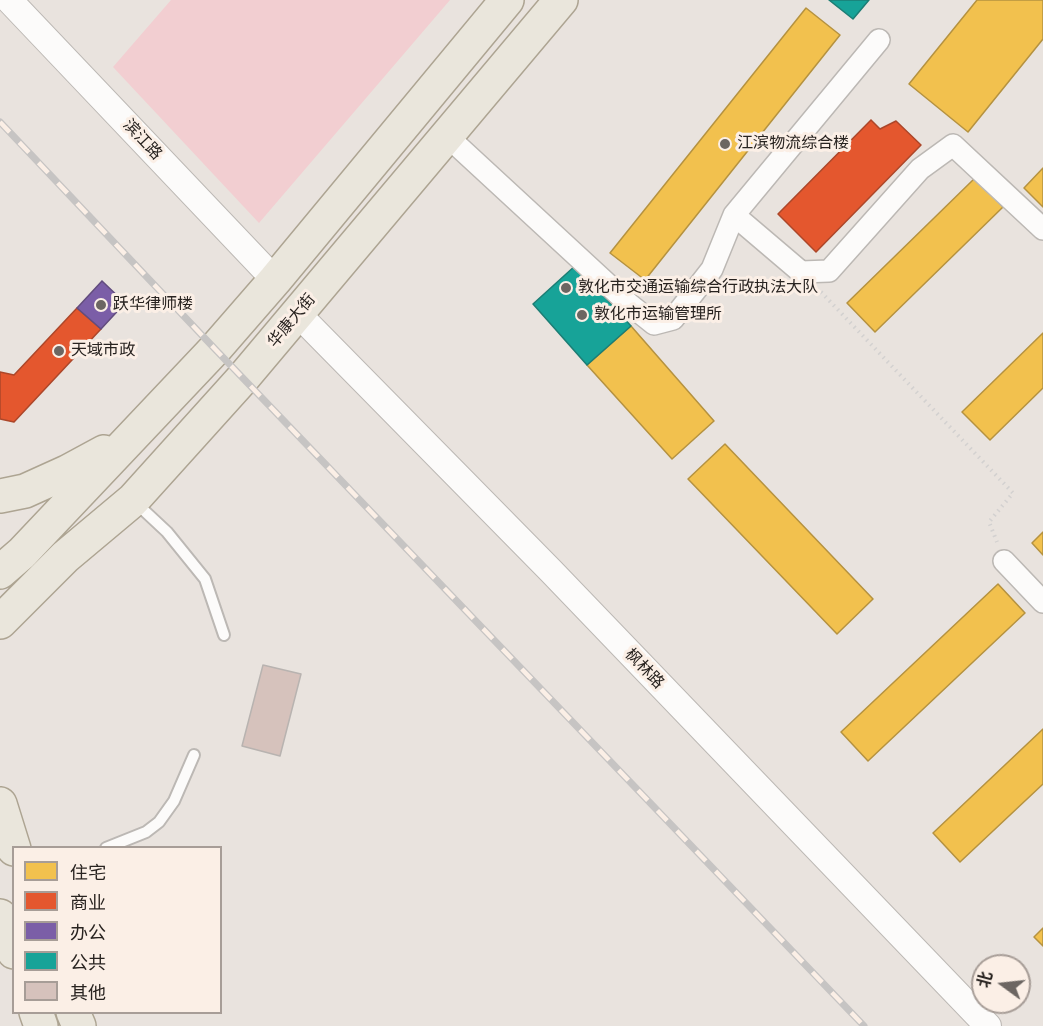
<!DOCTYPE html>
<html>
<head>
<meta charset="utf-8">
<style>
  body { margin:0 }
  #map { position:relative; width:1043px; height:1026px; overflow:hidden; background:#e9e3de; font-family:"DM Sans","Noto Sans SC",sans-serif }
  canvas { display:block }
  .legend { position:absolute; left:12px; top:846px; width:210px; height:168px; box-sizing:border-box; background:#fbefe6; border:2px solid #a79d97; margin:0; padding:8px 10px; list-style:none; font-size:18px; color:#282320 }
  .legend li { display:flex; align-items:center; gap:12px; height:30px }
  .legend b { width:30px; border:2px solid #a79d97 }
  .north { position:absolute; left:971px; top:954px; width:60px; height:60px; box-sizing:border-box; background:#fbefe6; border:2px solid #a79d97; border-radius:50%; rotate:285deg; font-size:16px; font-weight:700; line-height:24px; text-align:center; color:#282320 }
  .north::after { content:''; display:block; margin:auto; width:21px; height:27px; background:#6c6662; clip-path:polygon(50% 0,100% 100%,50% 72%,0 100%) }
</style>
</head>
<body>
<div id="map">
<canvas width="1043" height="1026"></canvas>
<ul class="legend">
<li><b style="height:16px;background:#f2c14e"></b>住宅</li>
<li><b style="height:16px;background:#e4572e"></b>商业</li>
<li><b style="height:16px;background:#7b5ea7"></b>办公</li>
<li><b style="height:16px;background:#17a398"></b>公共</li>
<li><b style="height:16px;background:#d6c2bc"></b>其他</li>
</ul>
<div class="north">北</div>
</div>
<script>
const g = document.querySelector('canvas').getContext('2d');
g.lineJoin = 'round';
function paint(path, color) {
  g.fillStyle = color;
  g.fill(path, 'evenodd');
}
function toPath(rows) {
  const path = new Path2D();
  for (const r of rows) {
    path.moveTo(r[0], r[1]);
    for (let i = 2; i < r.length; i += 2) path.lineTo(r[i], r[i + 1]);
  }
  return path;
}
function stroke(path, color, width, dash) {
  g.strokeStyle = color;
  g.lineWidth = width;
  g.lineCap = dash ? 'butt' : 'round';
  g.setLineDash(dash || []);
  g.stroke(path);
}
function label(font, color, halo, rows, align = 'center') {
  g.font = font + ' "DM Sans","Noto Sans SC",sans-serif';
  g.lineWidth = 6;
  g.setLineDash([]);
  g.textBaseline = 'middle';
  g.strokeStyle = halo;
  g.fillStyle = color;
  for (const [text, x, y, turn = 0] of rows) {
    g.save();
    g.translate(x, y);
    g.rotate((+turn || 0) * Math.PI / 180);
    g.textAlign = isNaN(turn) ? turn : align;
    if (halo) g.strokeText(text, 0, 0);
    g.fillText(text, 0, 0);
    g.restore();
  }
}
const green = toPath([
  [171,0,450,0,259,223,113,67]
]);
const homes = toPath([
  [977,0,1043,0,1043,39,968,132,909,84,977,0],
  [806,8,840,35,645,280,610,253,806,8],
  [1043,168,1043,207,1024,188,1043,168],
  [975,178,1003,207,875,332,847,303,975,178],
  [631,326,714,421,672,459,587,365,631,326],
  [1043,333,1043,388,990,440,962,412,1043,333],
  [725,444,873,599,837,634,688,479,725,444],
  [1043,532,1043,555,1032,543,1043,532],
  [998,584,1025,613,868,761,841,732,998,584],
  [1043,729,1043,784,960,862,933,833,1043,729],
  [1043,928,1043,946,1034,937,1043,928]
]);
const shops = toPath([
  [871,120,880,129,896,121,921,145,816,252,778,214,871,120],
  [77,308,101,329,14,422,0,419,0,372,14,375,77,308]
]);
const offices = toPath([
  [102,281,125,303,101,329,77,308,102,281]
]);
const public = toPath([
  [829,0,869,0,853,19,829,0],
  [576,265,631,326,587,365,533,304,576,265]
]);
const building = toPath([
  [263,665,301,674,280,756,242,746,263,665]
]);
const path = toPath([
  [821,292,1013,493,989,522,997,542]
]);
const service = toPath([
  [136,503,167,532,205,579,224,635],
  [106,848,146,832,159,822,174,801,194,755]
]);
const minor = toPath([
  [447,136,629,304,654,324,673,319,712,269,734,215,879,40],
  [734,215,801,272,829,271,920,169,953,145,1043,229],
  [1004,561,1043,602]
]);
const tertiary = toPath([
  [9,0,275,280],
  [298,314,551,571,988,1026]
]);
const primary = toPath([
  [0,496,25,491,67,472,104,452],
  [0,572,22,553,215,349,275,280,507,0],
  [0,622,65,557,133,500,243,378,561,0],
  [0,804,14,849],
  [0,916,14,952],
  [36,1012,41,1026],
  [73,1012,79,1026]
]);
const rail = toPath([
  [0,122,215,349,864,1026]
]);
const markers = [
  [725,144,6,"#6c6662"],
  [566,288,6,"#6c6662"],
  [101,305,6,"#6c6662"],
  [582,315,6,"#6c6662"],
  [59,351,6,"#6c6662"]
];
const streetNames = [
  ["滨江路",142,140,47],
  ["华康大街",292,321,-50],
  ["枫林路",644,669,46]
];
const poiNames = [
  ["江滨物流综合楼",737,144],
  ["敦化市交通运输综合行政执法大队",578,288],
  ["跃华律师楼",113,305],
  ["敦化市运输管理所",594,315],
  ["天域市政",71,351]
];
paint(green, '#f2ced1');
paint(homes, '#f2c14e');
stroke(homes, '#b59240', 1.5);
paint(shops, '#e4572e');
stroke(shops, '#ac472a', 1.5);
paint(offices, '#7b5ea7');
stroke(offices, '#624c7e', 1.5);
paint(public, '#17a398');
stroke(public, '#1c7d74', 1.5);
paint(building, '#d6c2bc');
stroke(building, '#b8b3b0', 1.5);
stroke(service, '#bcb8b4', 14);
stroke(minor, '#bcb8b4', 24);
stroke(tertiary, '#bcb8b4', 28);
stroke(primary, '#ada492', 36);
stroke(path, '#d3d1d0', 4, [1.5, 4.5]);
stroke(service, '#fcfbfa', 10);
stroke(minor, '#fcfbfa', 21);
stroke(tertiary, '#fcfbfa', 26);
stroke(primary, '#eae6dc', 33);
stroke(rail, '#c6c4c3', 7);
stroke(rail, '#fbefe6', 4.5, [14]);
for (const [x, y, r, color] of markers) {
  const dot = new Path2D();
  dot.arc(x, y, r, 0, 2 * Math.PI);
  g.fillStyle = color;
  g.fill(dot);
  stroke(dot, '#fbefe6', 2);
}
label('16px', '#282320', '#fbefe6', streetNames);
label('16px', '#282320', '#fbefe6', poiNames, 'left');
</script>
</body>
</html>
